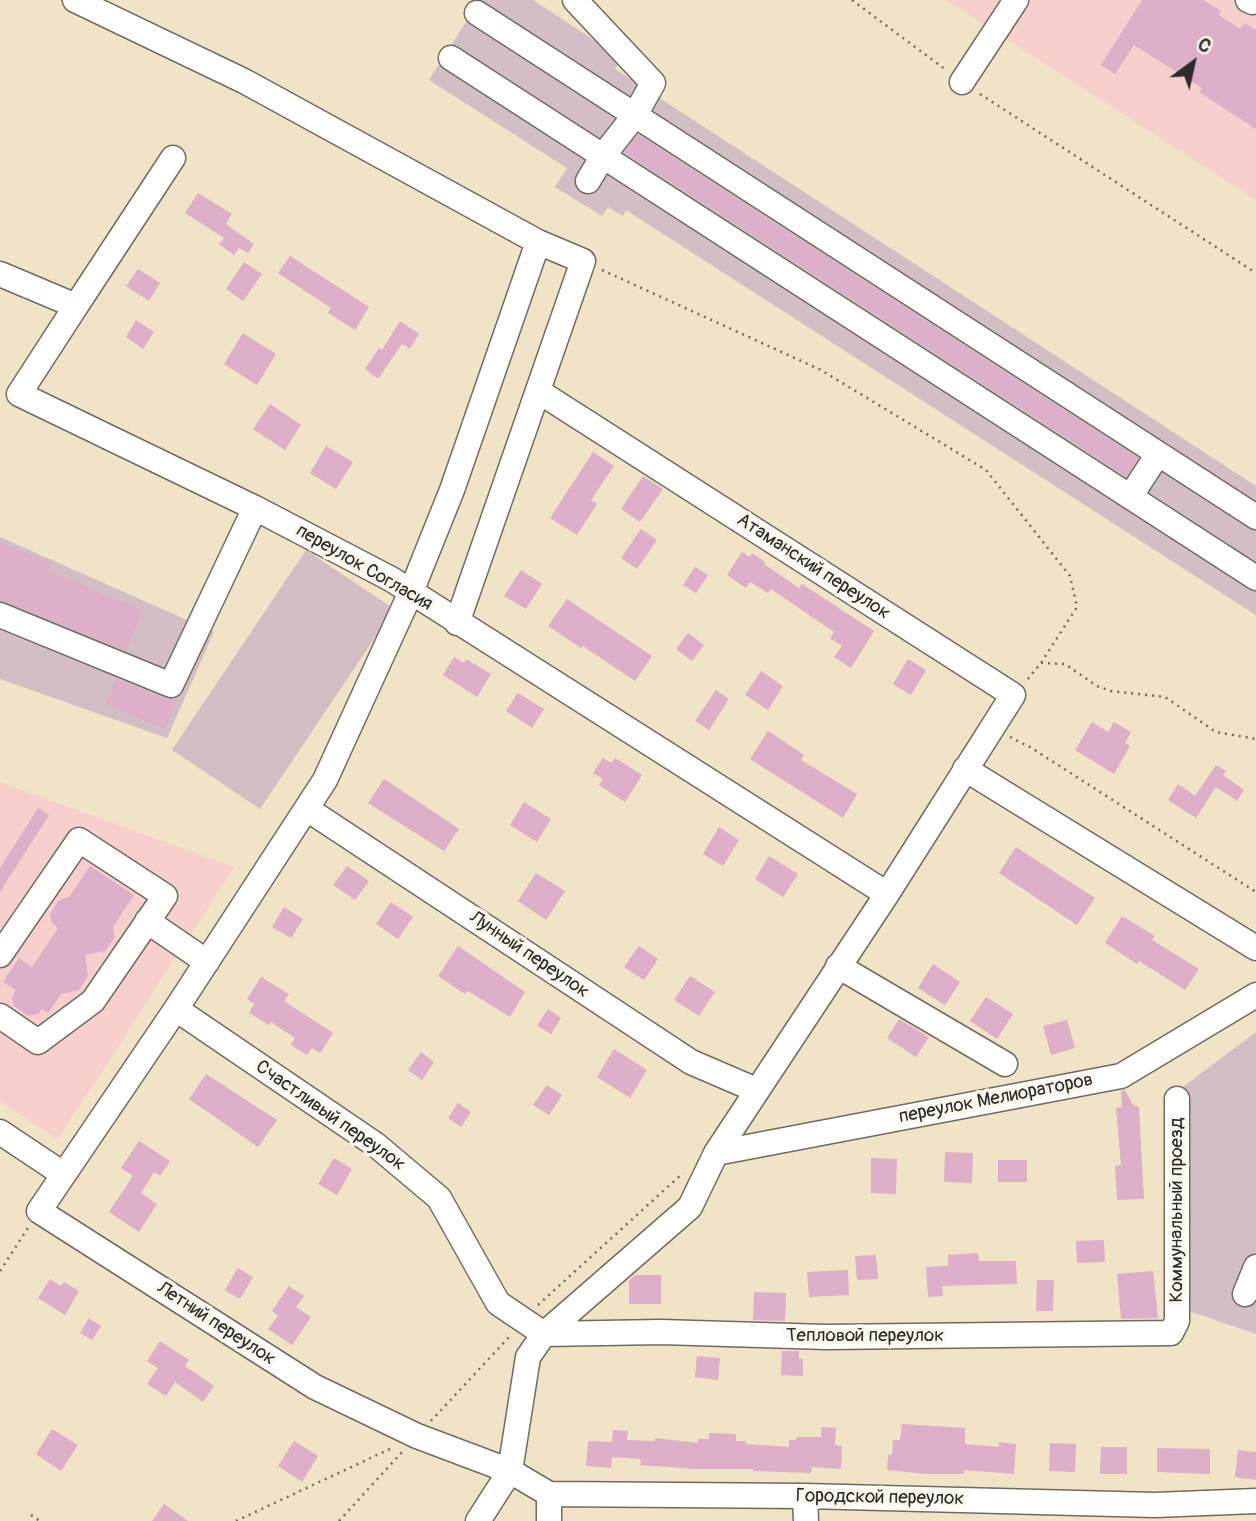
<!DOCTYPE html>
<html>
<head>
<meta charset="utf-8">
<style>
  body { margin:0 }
  #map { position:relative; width:1256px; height:1521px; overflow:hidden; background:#f0e3c6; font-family:Pangolin,sans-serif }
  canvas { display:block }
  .north { position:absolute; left:1158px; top:28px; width:70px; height:70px; -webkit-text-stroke:5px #fbf7ec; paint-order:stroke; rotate:33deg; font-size:19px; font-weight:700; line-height:28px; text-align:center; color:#2b2b2b }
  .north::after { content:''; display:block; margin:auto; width:24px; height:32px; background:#2b2b2b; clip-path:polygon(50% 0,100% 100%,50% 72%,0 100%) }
</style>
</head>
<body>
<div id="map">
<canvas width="1256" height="1521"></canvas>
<div class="north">С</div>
</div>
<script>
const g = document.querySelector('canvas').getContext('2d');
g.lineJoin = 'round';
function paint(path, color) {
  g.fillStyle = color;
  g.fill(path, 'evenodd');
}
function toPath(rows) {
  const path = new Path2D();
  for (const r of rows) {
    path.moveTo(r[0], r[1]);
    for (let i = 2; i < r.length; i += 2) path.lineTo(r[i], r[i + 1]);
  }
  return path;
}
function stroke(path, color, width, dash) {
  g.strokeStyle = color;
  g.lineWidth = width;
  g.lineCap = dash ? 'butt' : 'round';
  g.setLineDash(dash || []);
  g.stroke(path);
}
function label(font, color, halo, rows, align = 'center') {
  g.font = font + ' Pangolin,sans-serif';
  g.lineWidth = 7;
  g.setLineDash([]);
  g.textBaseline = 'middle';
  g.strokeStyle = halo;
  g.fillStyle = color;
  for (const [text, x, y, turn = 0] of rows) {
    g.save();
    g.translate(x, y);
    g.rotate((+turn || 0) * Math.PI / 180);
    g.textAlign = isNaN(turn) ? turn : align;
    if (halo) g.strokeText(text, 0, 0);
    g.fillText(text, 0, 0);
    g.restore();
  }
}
const built = toPath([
  [946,0,1256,0,1256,200],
  [0,782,234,867,58,1139,0,1102]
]);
const industrial = toPath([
  [480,0,533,0,621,58,615,69,1256,486,1256,615,626,210,623,216,608,207,602,216,555,187,567,168,429,80],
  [0,537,214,632,167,738,0,679],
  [306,550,394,609,260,809,172,750],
  [1256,1032,1256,1334,1183,1309,1179,1090]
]);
const building = toPath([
  [1142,0,1203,0,1221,11,1219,15,1240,29,1245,23,1256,30,1256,129,1199,92,1202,88,1134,45,1115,74,1101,65],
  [638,135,1138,458,1126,476,625,152],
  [198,193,232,214,226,224,254,244,248,253,239,248,234,255,219,244,224,238,185,213],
  [290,256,369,307,355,330,328,313,331,308,278,273],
  [244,262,262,274,243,301,226,289],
  [138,269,160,283,149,301,126,286],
  [136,320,154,332,143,349,126,337],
  [400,321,419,334,410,349,402,344,378,379,365,369,379,348,382,350],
  [243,333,276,354,257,385,224,364],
  [270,404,301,425,285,450,253,429],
  [326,446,353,462,336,489,310,473],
  [593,452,614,466,591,500,597,504,577,535,550,518],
  [643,476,663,489,640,522,621,509],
  [641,529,657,540,637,569,621,558],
  [0,542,51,563,48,571,143,610,126,651,0,600],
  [742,552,750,557,752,553,765,562,764,564,799,588,802,584,874,631,851,668,834,657,842,646,830,638,834,632,771,589,768,593,750,582,746,588,727,575],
  [695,567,708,575,696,593,683,585],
  [521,570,542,584,526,609,504,596],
  [567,599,652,656,635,681,583,646,581,648,548,626],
  [688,633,704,645,692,661,676,649],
  [454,657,464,663,466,659,491,674,477,697,443,675],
  [908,659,926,670,911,695,893,684],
  [761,671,783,686,768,710,745,695],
  [116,679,165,699,177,699,165,729,106,704],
  [716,690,729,699,709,730,695,721],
  [518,693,544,709,532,728,506,711],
  [1092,722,1108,732,1114,722,1131,732,1125,743,1130,746,1114,774,1075,750],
  [768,731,804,755,801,760,857,794,843,818,750,759],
  [603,758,611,763,615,758,642,775,625,802,599,785,603,779,593,773],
  [1216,765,1226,771,1223,775,1244,790,1237,801,1216,787,1196,818,1168,800,1178,784,1195,796],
  [384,779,459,829,444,851,368,803],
  [524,802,551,819,537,842,510,825],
  [38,808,49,815,0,892,0,868],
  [719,827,739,840,723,866,703,854],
  [1016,847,1095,898,1077,925,999,873],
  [769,856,798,874,783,897,755,879],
  [90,866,134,895,113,927,115,937,105,951,85,955,88,976,79,990,61,994,48,1013,42,1009,38,1014,28,1016,14,1006,12,997,16,990,3,982,19,958,32,967,58,928,52,923,50,914,59,900,69,897],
  [347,866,369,881,355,900,333,885],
  [536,873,565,891,546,920,518,901],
  [391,902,413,917,398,939,376,924],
  [284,907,303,919,291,938,272,927],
  [1122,916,1155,936,1152,940,1199,969,1185,990,1139,961,1137,964,1105,943],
  [458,946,525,992,510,1017,468,991,465,994,438,976],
  [639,946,658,959,644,980,624,967],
  [933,964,960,982,945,1005,918,988],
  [690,976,715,992,699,1016,674,1000],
  [261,977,289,994,284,1001,333,1033,320,1053,312,1048,307,1055,291,1045,295,1038,271,1022,269,1025,249,1013,254,1004,247,999],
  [986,997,1013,1014,997,1039,970,1021],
  [548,1009,561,1018,551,1034,537,1026],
  [899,1019,929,1037,916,1057,887,1038],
  [1067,1020,1075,1048,1051,1055,1043,1026],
  [614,1049,647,1070,630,1098,597,1077],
  [421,1052,434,1062,422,1080,408,1070],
  [206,1074,277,1120,258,1147,189,1099],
  [547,1085,562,1095,549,1115,533,1105],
  [1125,1090,1133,1105,1139,1107,1144,1199,1117,1200,1115,1166,1121,1165,1116,1108,1122,1107,1121,1091],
  [458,1103,471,1112,461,1127,448,1118],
  [139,1141,170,1161,160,1176,154,1172,141,1193,157,1204,139,1232,109,1212,133,1176,121,1168],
  [945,1152,973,1153,972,1183,944,1182],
  [334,1158,352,1169,337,1195,318,1184],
  [871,1158,897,1159,896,1194,871,1193],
  [998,1160,1027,1160,1027,1182,998,1182],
  [1104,1240,1105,1262,1077,1263,1076,1241],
  [978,1253,979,1261,1016,1261,1017,1284,942,1286,943,1296,928,1297,926,1267,948,1266,948,1255],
  [876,1255,878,1279,857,1280,855,1256],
  [238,1268,253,1277,240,1299,225,1290],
  [848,1270,849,1295,809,1297,807,1272],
  [1153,1271,1158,1318,1121,1319,1117,1274],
  [635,1275,661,1275,661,1304,629,1304,629,1280],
  [50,1279,61,1286,64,1282,79,1291,65,1315,38,1298],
  [1037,1280,1054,1280,1053,1311,1036,1311],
  [289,1286,304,1296,296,1307,311,1317,292,1345,268,1329,278,1316,272,1311],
  [754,1292,786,1293,785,1321,753,1320],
  [89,1318,101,1326,92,1340,80,1333],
  [160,1341,189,1360,185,1366,214,1386,203,1402,175,1382,166,1396,147,1384,158,1368,147,1361],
  [782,1351,799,1351,799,1359,803,1359,803,1376,781,1375],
  [697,1356,720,1358,718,1380,695,1377],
  [902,1424,965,1428,965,1444,999,1447,999,1442,1016,1444,1014,1474,964,1470,964,1474,926,1474,887,1470,888,1455,892,1455,893,1440,900,1440],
  [822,1427,836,1428,835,1445,842,1446,841,1469,812,1467,811,1473,753,1471,753,1469,696,1469,640,1465,641,1459,612,1457,611,1468,586,1466,588,1441,612,1442,613,1430,628,1431,627,1440,655,1441,655,1438,698,1443,698,1439,709,1439,709,1433,736,1434,736,1441,746,1441,746,1444,789,1447,789,1440,796,1440,797,1437,821,1437],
  [52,1429,78,1445,61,1471,36,1454],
  [294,1441,318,1456,302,1482,278,1466],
  [1050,1443,1076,1444,1075,1472,1049,1471],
  [1101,1447,1127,1447,1127,1474,1100,1474],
  [1157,1448,1210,1449,1210,1474,1157,1472],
  [1238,1450,1256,1452,1256,1480,1235,1477],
  [164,1504,188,1521,152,1521]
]);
const path = toPath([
  [852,0,946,70],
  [980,94,1256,273],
  [602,270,821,370,986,470,1070,576,1077,607,1041,663,1027,680],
  [1041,663,1065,664,1097,686,1111,691,1165,697,1216,732,1256,739],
  [1010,737,1030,747,1256,892],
  [0,1271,28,1228],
  [538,1305,683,1173],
  [431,1421,510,1336],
  [31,1515,40,1521],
  [236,1521,392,1448],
  [339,1521,403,1451]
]);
const minor = toPath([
  [75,0,244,81,538,242,583,261,457,623],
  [575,0,653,83,635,115,603,156,588,181],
  [1248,0,1252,2,1253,0],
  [477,13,1256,517],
  [451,58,1256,578],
  [962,82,1016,0],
  [538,242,452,490,411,592,325,780,176,1009,39,1211,315,1387,417,1436,510,1471,549,1494,805,1496,1155,1505,1256,1501],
  [0,274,76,306,19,394,255,508,391,579,887,894],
  [76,306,173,158],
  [1130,497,1158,454],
  [0,615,171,685,255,508],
  [965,769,1256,948],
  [307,809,691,1062,756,1090],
  [147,921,207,962],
  [0,955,79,840,165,896,93,1001,38,1042,0,1016],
  [838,966,1005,1064],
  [176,1009,376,1145,439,1198,498,1303,544,1334,661,1332,826,1337,1171,1333,1177,1321,1177,1099],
  [0,1132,63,1174],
  [716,1153,1121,1076,1256,995],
  [1245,1294,1256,1267],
  [549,1494,549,1521],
  [805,1496,806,1521],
  [478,1521,510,1471,528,1357,544,1334,690,1207,716,1153,887,894,1013,695,538,391]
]);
const streetNames = [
  ["Атаманский переулок",813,567,33],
  ["переулок Согласия",364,568,30],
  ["Лунный переулок",529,955,34],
  ["переулок Мелиораторов",996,1099,-11],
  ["Счастливый переулок",330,1116,35],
  ["Коммунальный проезд",1177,1210,-90],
  ["Летний переулок",216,1324,33],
  ["Тепловой переулок",865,1336],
  ["Городской переулок",880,1498,1]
];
paint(built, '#f7d0ce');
paint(industrial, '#d2bec4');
paint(building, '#ddafc8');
stroke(minor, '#706b61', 27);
stroke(path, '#706b61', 2.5, [2, 5]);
stroke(minor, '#fff', 24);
label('19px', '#2b2b2b', '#fbf7ec', streetNames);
</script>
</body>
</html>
